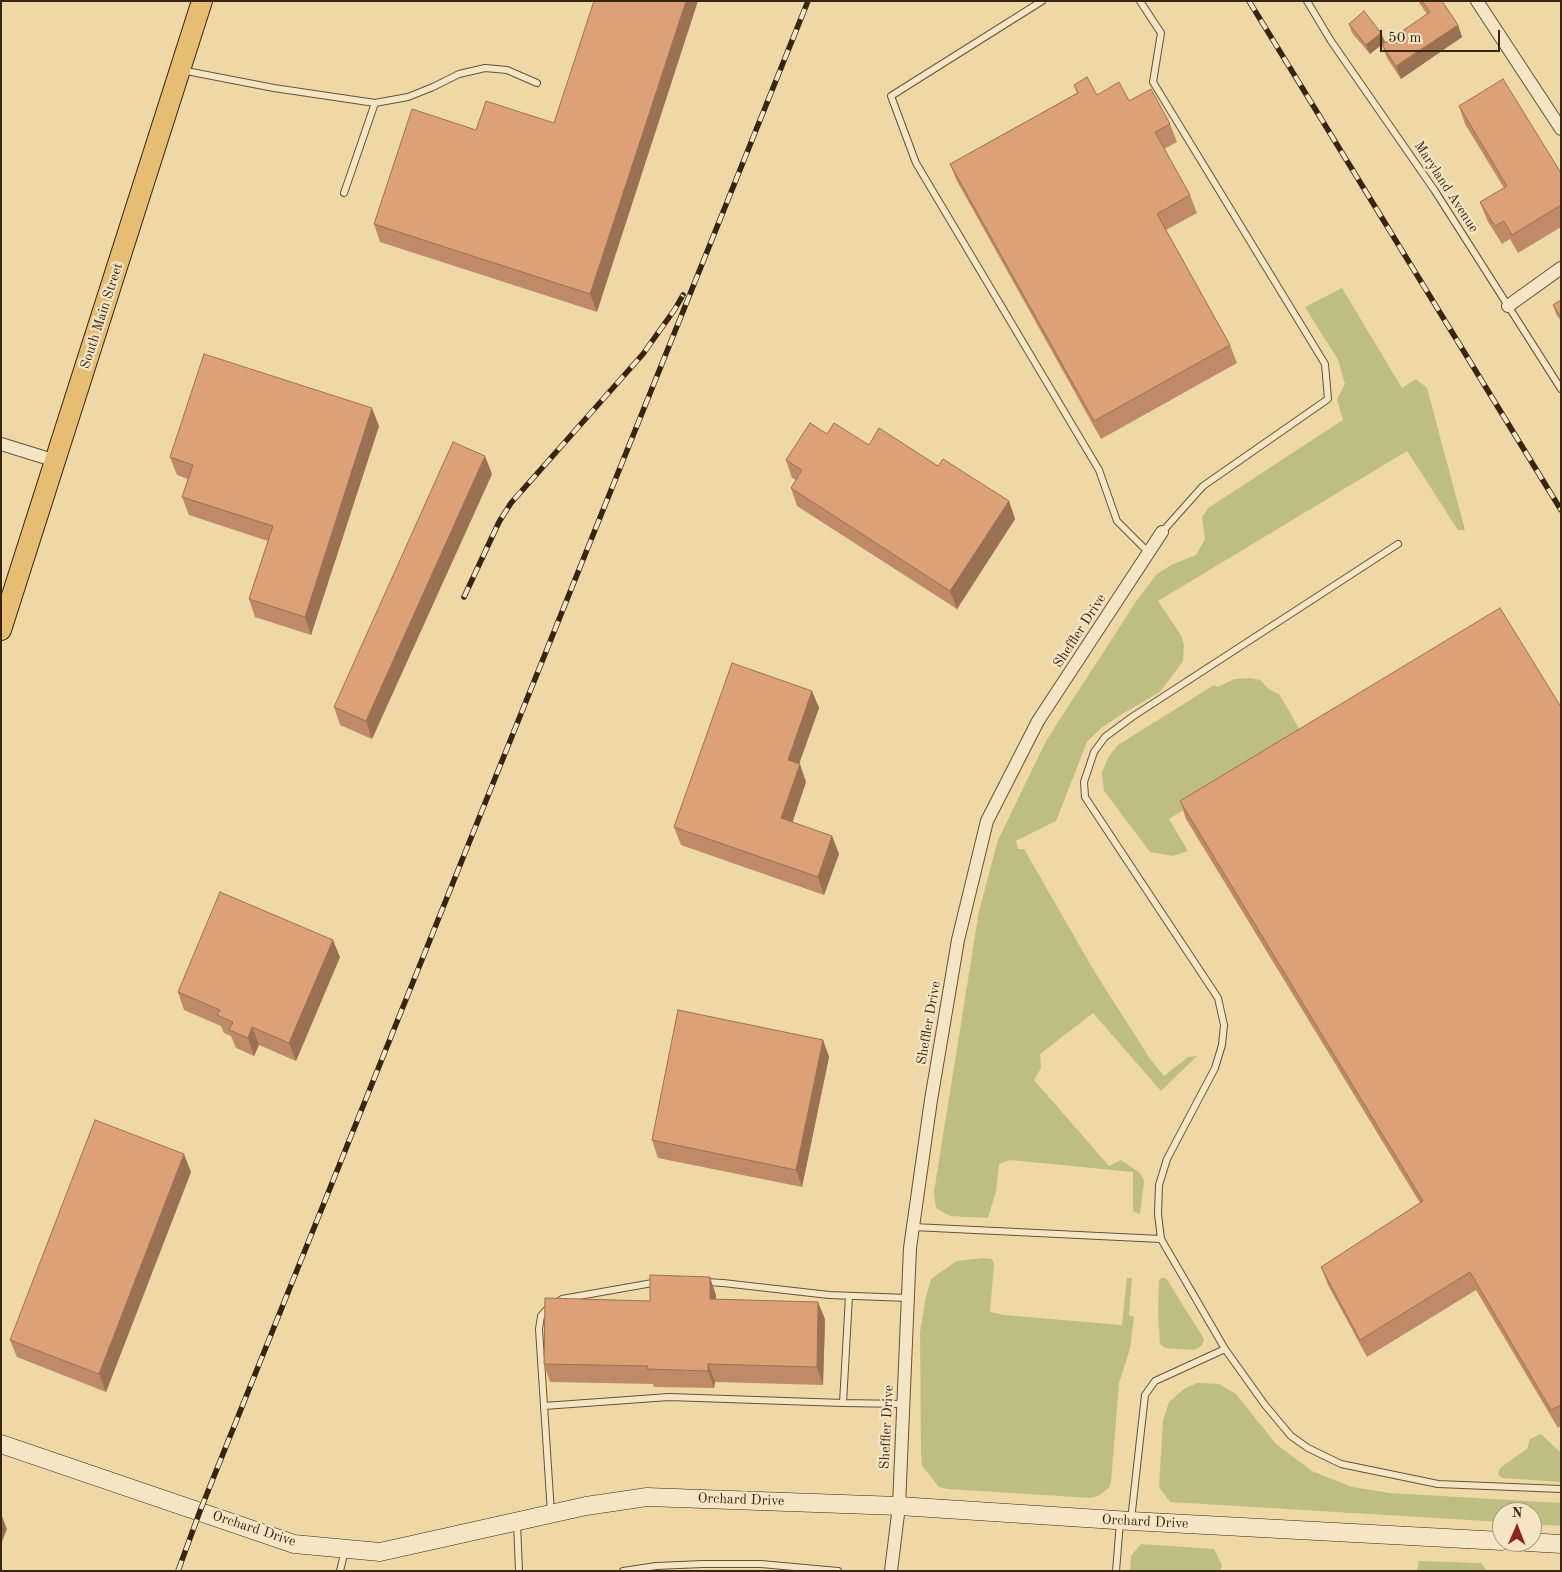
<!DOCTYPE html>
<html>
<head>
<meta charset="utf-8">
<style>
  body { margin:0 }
  #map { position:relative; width:1562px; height:1572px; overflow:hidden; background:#eed9a6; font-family:"Old Standard TT",serif }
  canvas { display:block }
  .frame { position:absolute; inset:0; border:2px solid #372512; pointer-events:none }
  .north { position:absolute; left:1492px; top:1502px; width:50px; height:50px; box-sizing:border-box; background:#f4e6c5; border:1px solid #a8997d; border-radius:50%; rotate:1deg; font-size:14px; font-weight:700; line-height:20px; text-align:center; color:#372512 }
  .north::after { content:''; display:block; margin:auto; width:18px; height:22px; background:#8f2418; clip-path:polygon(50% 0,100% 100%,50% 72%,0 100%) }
  .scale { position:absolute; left:1380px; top:30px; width:120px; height:22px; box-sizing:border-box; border:2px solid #372512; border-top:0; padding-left:6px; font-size:15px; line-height:18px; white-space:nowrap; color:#372512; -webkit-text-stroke:4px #f4e6c5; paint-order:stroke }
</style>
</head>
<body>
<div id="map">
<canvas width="1562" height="1572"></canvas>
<div class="frame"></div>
<div class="north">N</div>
<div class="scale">50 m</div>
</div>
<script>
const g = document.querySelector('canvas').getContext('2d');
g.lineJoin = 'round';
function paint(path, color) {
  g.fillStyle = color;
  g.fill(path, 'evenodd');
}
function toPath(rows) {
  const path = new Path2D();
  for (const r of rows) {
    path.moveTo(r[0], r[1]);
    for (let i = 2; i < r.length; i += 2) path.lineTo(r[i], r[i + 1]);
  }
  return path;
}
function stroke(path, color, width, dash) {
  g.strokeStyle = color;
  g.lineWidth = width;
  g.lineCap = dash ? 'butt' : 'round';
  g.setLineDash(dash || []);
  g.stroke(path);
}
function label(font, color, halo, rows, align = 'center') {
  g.font = font + ' "Old Standard TT",serif';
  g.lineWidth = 4.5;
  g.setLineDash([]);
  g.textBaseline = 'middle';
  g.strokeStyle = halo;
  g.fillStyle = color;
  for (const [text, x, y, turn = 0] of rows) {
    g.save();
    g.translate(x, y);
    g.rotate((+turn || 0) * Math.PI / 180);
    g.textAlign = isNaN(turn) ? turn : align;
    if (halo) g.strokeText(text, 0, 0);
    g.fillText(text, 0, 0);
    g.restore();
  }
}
const green = toPath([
  [1342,288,1402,388,1416,379,1427,388,1465,530,1458,530,1407,451,1158,601,1181,635,1184,645,1183,661,1161,691,1119,716,1100,729,1087,742,1056,821,1016,841,1018,849,1024,849,1093,969,1150,1059,1164,1076,1188,1057,1197,1056,1161,1091,1093,1013,1040,1054,1041,1068,1034,1080,1109,1166,1121,1160,1140,1173,1144,1181,1140,1214,1133,1211,1133,1172,1010,1160,999,1164,996,1191,988,1218,950,1216,936,1208,934,1192,979,911,998,840,1046,741,1137,600,1157,574,1171,565,1196,555,1205,539,1202,517,1208,508,1343,420,1337,399,1345,384,1338,360,1305,307],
  [1251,678,1260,680,1270,690,1279,694,1303,735,1169,819,1188,851,1173,856,1150,852,1104,791,1102,772,1109,756,1118,745,1214,685,1218,687,1234,679],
  [983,1258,992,1259,994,1264,990,1312,1004,1315,1122,1325,1127,1278,1132,1278,1129,1315,1134,1317,1130,1349,1119,1383,1111,1483,1109,1488,1098,1496,1091,1498,947,1489,939,1487,922,1466,921,1453,920,1332,926,1296,931,1279,957,1261],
  [1161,1278,1166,1278,1204,1339,1202,1345,1198,1348,1193,1350,1165,1348,1160,1344,1158,1316,1159,1281],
  [1197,1383,1219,1384,1236,1394,1276,1444,1312,1471,1352,1487,1390,1493,1561,1503,1561,1526,1532,1524,1532,1512,1502,1512,1502,1522,1170,1502,1159,1487,1163,1420,1169,1402,1184,1389],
  [1541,1434,1561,1453,1561,1482,1502,1478,1498,1474,1500,1468,1527,1449,1530,1439],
  [1141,1544,1214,1549,1222,1565,1220,1571,1130,1571,1131,1556],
  [1419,1561,1481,1563,1487,1571,1417,1571]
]);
const lane = toPath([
  [1042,1,891,96,916,163,1099,470,1117,521,1149,553],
  [1140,1,1161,33,1153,82,1325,364,1328,399,1203,486,1162,532],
  [1307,1,1331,41,1435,191,1561,389],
  [181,70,274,88,375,103,408,97,433,87,459,74,485,68,507,70,537,83],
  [344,193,375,103],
  [913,1227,1161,1239,1225,1349,1155,1381,1145,1395,1131,1520],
  [1161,1239,1158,1214,1159,1185,1167,1159,1215,1068,1222,1045,1224,1025,1218,998,1085,797,1084,782,1094,752,1105,737,1132,717,1398,544],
  [706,1282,723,1283,829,1295,908,1298],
  [849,1296,843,1403,903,1404],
  [1225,1349,1265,1405,1291,1436,1308,1448,1341,1464,1438,1484,1561,1489],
  [544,1406,669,1397,843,1403],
  [551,1513,539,1329,541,1316,547,1309,562,1299,658,1282],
  [517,1523,519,1571],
  [340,1571,345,1550],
  [623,1571,656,1566,703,1564,761,1564,838,1571],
  [1116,1571,1120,1522]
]);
const street = toPath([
  [1477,1,1561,129],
  [1508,306,1561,268],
  [1,444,56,461],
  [891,1571,899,1506,910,1248,931,1100,958,940,987,821,1038,721,1162,532]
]);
const secondary = toPath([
  [1,1444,294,1544,380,1552,586,1506,647,1497,899,1506,1131,1521,1502,1541],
  [1527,1542,1561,1544]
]);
const primary = toPath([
  [1,630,202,1]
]);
const rail = toPath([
  [1249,1,1561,510],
  [464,597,499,522,511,503,643,354,675,309,683,295],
  [178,1571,200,1511,808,1]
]);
const wall = toPath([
  [1418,1,1442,1,1458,25,1462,37,1401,79,1387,58,1382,45,1427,14],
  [1349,24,1381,33,1385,42,1370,54,1352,33],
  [1074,85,1097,95,1129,101,1170,124,1177,142,1164,149,1190,195,1197,213,1166,230,1230,345,1237,363,1101,439,957,181,950,164,1077,93],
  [1459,106,1561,173,1561,227,1518,253,1510,239,1502,244,1487,220,1480,202,1504,188,1465,124],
  [554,123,597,312,380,242,374,224,476,130],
  [1561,300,1561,321,1556,314,1553,305],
  [379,426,311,635,255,617,249,599,268,541,189,515,182,497,188,479,177,475,170,457],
  [827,434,869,445,938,466,1009,501,1015,519,957,609,797,506,791,488,796,480,792,478,786,460],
  [492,474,372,739,340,725,334,707],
  [812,691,819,708,799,764,806,782,792,822,832,836,839,854,824,895,681,845,674,827],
  [1561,707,1561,1426,1558,1428,1476,1290,1367,1357,1328,1285,1321,1267,1420,1203,1186,819,1180,801],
  [340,957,296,1061,259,1045,254,1056,236,1048,231,1036,224,1033,221,1026,184,1010,178,992],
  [823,1040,829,1057,802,1187,658,1158,652,1140],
  [191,1172,106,1392,17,1357,10,1340],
  [716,1295,716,1299,825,1319,823,1385,715,1382,714,1388,654,1387,653,1384,550,1382,544,1364,650,1301]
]);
const shadedWall = toPath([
  [686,1,698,1,597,312,590,294],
  [1458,25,1462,37,1401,79,1396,66],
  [1381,33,1385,42,1370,54,1366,45],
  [372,408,379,426,311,635,305,617],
  [485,456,492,474,372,739,366,721],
  [1009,501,1015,519,957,609,950,591],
  [812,691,819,708,794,778,788,760],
  [800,764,806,782,788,836,781,818],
  [832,836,839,854,824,895,818,877],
  [333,940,340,957,296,1061,289,1043],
  [252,1027,259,1045,254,1056,248,1038],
  [823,1040,829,1057,802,1187,796,1170],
  [184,1154,191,1172,106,1392,99,1374],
  [710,1277,716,1295,716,1317,710,1299],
  [818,1302,825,1319,823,1385,817,1367],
  [708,1364,715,1382,714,1388,708,1371],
  [1,1514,7,1529,1,1544]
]);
const building = toPath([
  [594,1,686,1,590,294,374,224,412,109,476,130,486,101,554,123,594,1],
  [1422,1,1442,1,1458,25,1396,66,1382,45,1430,12,1422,1],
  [1364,11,1381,33,1366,45,1349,24,1364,11],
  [1087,77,1097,95,1119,82,1129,101,1151,89,1170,124,1155,132,1190,195,1157,214,1230,345,1094,421,950,164,1078,93,1074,85,1087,77],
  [1503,79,1561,173,1561,205,1512,235,1504,221,1495,226,1480,202,1507,186,1459,106,1503,79],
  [1561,300,1561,317,1553,305,1561,300],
  [204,354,372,408,305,617,249,599,273,526,182,497,193,465,170,457,204,354],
  [810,423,827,434,834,423,869,445,879,428,938,466,943,459,1009,501,950,591,791,488,802,470,786,460,810,423],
  [453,442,485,456,366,721,334,707,453,442],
  [1500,608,1561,707,1561,1405,1551,1410,1470,1272,1360,1340,1321,1267,1423,1201,1180,801,1500,608],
  [732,663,812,691,788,760,800,764,781,818,832,836,818,877,674,827,732,663],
  [220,892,333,940,289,1043,252,1027,248,1038,229,1030,233,1022,217,1015,220,1010,178,992,220,892],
  [678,1010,823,1040,796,1170,652,1140,678,1010],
  [95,1120,184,1154,99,1374,10,1340,95,1120],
  [650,1275,710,1277,710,1299,818,1302,817,1367,708,1364,708,1371,647,1369,648,1366,544,1364,545,1298,650,1301,650,1275]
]);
const streetNames = [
  ["Maryland Avenue",1446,187,57],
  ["South Main Street",102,316,-72],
  ["Sheffler Drive",1080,631,-57],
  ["Sheffler Drive",929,1023,-80],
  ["Sheffler Drive",887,1427,-87],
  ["Orchard Drive",741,1500,2],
  ["Orchard Drive",1145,1522,3],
  ["Orchard Drive",254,1529,18]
];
paint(green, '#bebe83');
stroke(lane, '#655237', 8);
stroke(street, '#655237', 14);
stroke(secondary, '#372512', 19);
stroke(primary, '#372512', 22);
stroke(lane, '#f4e6c5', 6);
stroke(street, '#f4e6c5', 12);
stroke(secondary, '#f4e6c5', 18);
stroke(primary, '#e7bc73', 20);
stroke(rail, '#372512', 5.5);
stroke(rail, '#f4e6c5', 4, [11]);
paint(wall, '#be8a67');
paint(shadedWall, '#9b7154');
paint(building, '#dda178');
stroke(building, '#9b7154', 1);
label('14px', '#372512', '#f4e6c5', streetNames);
</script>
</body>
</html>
